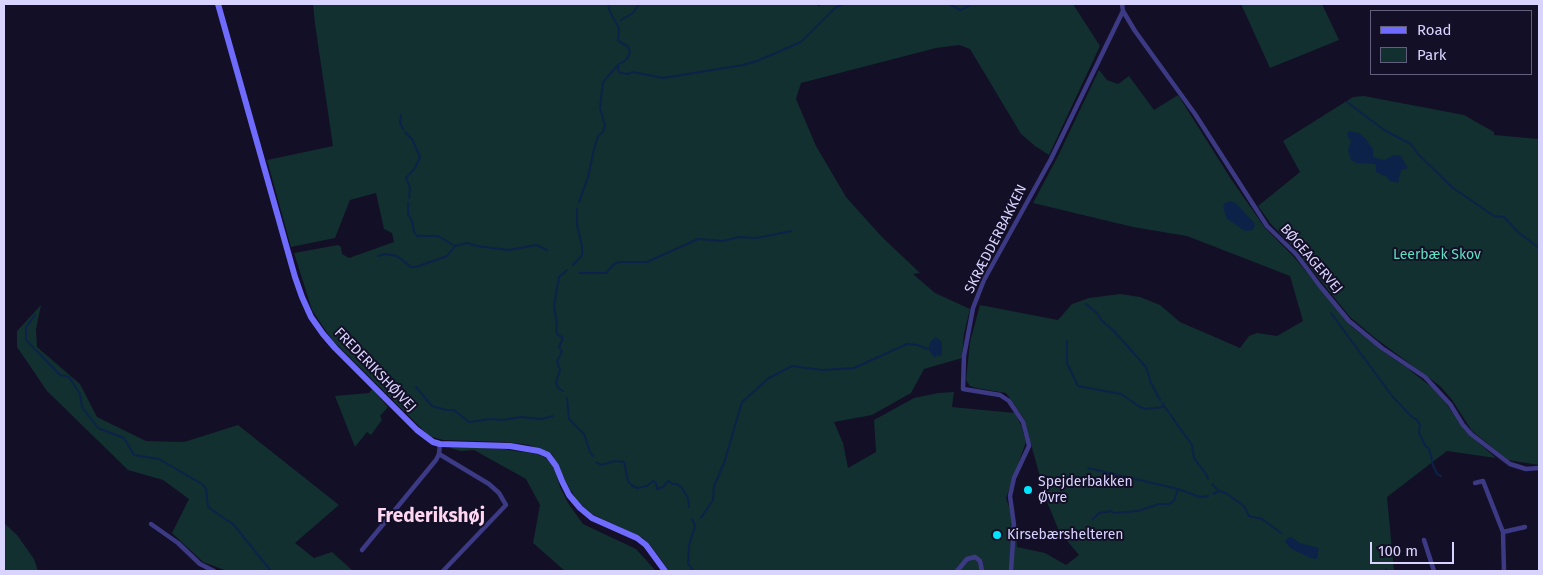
<!DOCTYPE html>
<html>
<head>
<meta charset="utf-8">
<style>
  body { margin:0 }
  #map { position:relative; width:1543px; height:575px; overflow:hidden; background:#130f26; font-family:"Fira Sans",sans-serif }
  canvas { display:block }
  .frame { position:absolute; inset:0; border:5px solid #d9d4ff; pointer-events:none }
  .legend { position:absolute; left:1370px; top:10px; width:162px; height:65px; box-sizing:border-box; background:#130f26; border:1px solid #625e7d; margin:0; padding:6px 9px; list-style:none; font-size:15px; color:#d9d4ff }
  .legend li { display:flex; align-items:center; gap:10px; height:25px }
  .legend b { width:25px; border:1px solid #625e7d }
  .scale { position:absolute; left:1370px; top:542px; width:84px; height:22px; box-sizing:border-box; border:2px solid #d9d4ff; border-top:0; padding-left:6px; font-size:15px; line-height:18px; white-space:nowrap; color:#d9d4ff; -webkit-text-stroke:4px #130f26; paint-order:stroke }
</style>
</head>
<body>
<div id="map">
<canvas width="1543" height="575"></canvas>
<div class="frame"></div>
<ul class="legend">
<li><b style="height:6px;background:#6f6bff"></b>Road</li>
<li><b style="height:14px;background:#12302f"></b>Park</li>
</ul>
<div class="scale">100 m</div>
</div>
<script>
const g = document.querySelector('canvas').getContext('2d');
g.lineJoin = 'round';
function paint(path, color) {
  g.fillStyle = color;
  g.fill(path, 'evenodd');
}
function toPath(rows) {
  const path = new Path2D();
  for (const r of rows) {
    path.moveTo(r[0], r[1]);
    for (let i = 2; i < r.length; i += 2) path.lineTo(r[i], r[i + 1]);
  }
  return path;
}
function stroke(path, color, width, dash) {
  g.strokeStyle = color;
  g.lineWidth = width;
  g.lineCap = dash ? 'butt' : 'round';
  g.setLineDash(dash || []);
  g.stroke(path);
}
function label(font, color, halo, rows, align = 'center') {
  g.font = font + ' "Fira Sans",sans-serif';
  g.lineWidth = 4;
  g.setLineDash([]);
  g.textBaseline = 'middle';
  g.strokeStyle = halo;
  g.fillStyle = color;
  for (const [text, x, y, turn = 0] of rows) {
    g.save();
    g.translate(x, y);
    g.rotate((+turn || 0) * Math.PI / 180);
    g.textAlign = isNaN(turn) ? turn : align;
    if (halo) g.strokeText(text, 0, 0);
    g.fillText(text, 0, 0);
    g.restore();
  }
}
const green = toPath([
  [313,4,817,4,818,6,824,4,1073,4,1100,46,1049,155,1035,146,1021,134,970,49,959,45,936,48,801,83,796,99,816,146,846,197,882,237,920,273,913,274,935,293,970,309,964,334,962,358,924,369,911,393,872,415,834,422,843,443,848,468,876,452,874,420,914,398,938,393,954,392,952,407,1015,413,1021,425,1026,442,1006,498,1016,526,1017,547,1045,553,1066,565,1079,555,1059,531,1047,502,1024,419,1006,393,976,388,970,386,966,380,970,342,980,305,1058,320,1072,304,1089,298,1120,294,1140,297,1160,305,1180,322,1240,348,1249,336,1257,333,1277,336,1303,321,1290,276,1187,236,1133,227,1033,203,1058,156,1099,70,1107,80,1118,84,1129,76,1154,110,1178,95,1231,179,1265,228,1294,257,1352,327,1391,357,1406,367,1434,389,1446,403,1464,430,1496,458,1447,451,1387,497,1394,571,669,571,651,546,643,538,592,514,577,501,561,474,552,454,529,445,506,442,443,440,429,436,332,340,312,310,294,253,338,245,341,247,342,254,349,258,394,242,392,233,384,229,376,193,350,200,335,238,291,247,267,160,333,146,315,24],
  [1241,4,1322,4,1339,40,1270,68],
  [1364,96,1464,115,1494,132,1494,135,1539,139,1539,465,1508,460,1472,431,1452,400,1440,386,1375,338,1350,317,1294,248,1271,224,1258,206,1300,172,1283,141,1353,97],
  [41,305,36,329,37,347,80,384,97,417,146,441,184,442,238,425,339,505,295,543,314,558,332,552,353,571,227,571,203,562,172,533,189,499,163,480,128,470,47,391,17,347,17,331],
  [372,389,388,407,380,416,382,420,371,435,367,432,355,447,335,396,369,393],
  [452,447,503,449,538,454,547,459,555,470,560,487,568,503,583,524,636,549,656,571,565,571,533,543,540,505,526,479,474,450,461,451,450,448],
  [4,523,17,535,34,559,38,571,4,571]
]);
const water = toPath([
  [1348,131,1359,133,1365,138,1373,149,1373,156,1376,158,1384,160,1394,155,1400,155,1408,168,1401,170,1398,183,1390,181,1387,177,1376,172,1376,166,1374,164,1356,163,1351,160,1348,150,1351,141,1347,135],
  [1229,201,1236,203,1255,224,1253,230,1245,231,1226,218,1223,206,1225,203],
  [936,337,942,342,942,355,934,357,928,349,931,341],
  [1291,537,1300,543,1319,548,1317,559,1310,558,1290,548,1285,541,1288,538]
]);
const stream = toPath([
  [949,4,960,10,969,6],
  [621,20,633,13,639,4],
  [618,65,618,71,621,73,628,74,633,72,663,78,743,65,757,61,801,42,835,8,843,4],
  [1347,102,1384,130,1411,144,1418,154,1453,188,1494,216,1504,217,1518,232,1539,248],
  [401,115,400,122,403,129],
  [405,132,412,139,420,157,415,168,406,178,410,188,409,198],
  [579,202,588,177,594,149,598,136,603,132,605,125,600,108,603,82,618,65,627,59,630,52,628,46,618,41,619,28,610,12,608,4],
  [408,203,408,214,412,221,414,232,417,236,438,236,455,246,467,243,477,246,509,250,536,245,547,250],
  [378,256,385,254,397,256,411,267,416,267,447,256,455,246],
  [573,265,582,255,582,247,577,224,577,209],
  [579,273,606,273,614,264,619,262,647,262,698,239,723,241,739,237,756,238,791,231],
  [1086,304,1097,313,1102,321,1113,330,1146,367,1151,383,1160,400],
  [1331,313,1392,396,1412,417,1417,420,1420,425,1419,433,1426,447,1429,448,1433,465,1437,474,1441,476],
  [35,315,26,327,26,340,60,375,69,377,80,394,82,407,98,428,124,438,134,455,159,459,202,484,206,489,208,507,234,525,271,571],
  [1067,341,1067,363,1078,386,1121,394,1140,407,1145,409,1164,407],
  [416,387,432,406,446,410,454,410,469,422,490,419,503,420,521,417,541,419,553,416],
  [563,391,558,388,556,382,560,370,557,361,561,354,562,351,559,347,562,340,562,337,558,335,556,331,557,325,554,306,559,277,567,270],
  [567,398,569,419,584,434,590,452,593,456],
  [1162,403,1192,445,1194,458,1206,474,1208,479],
  [596,462,601,465,615,461,624,462,628,481,631,485,637,488,647,486,653,481,656,483,657,489,663,487,668,481,673,484,677,484,682,488,688,498,689,507],
  [1088,468,1178,489],
  [1212,484,1219,491,1226,493,1244,506,1249,516,1262,519,1281,533],
  [1213,494,1219,491],
  [701,518,713,500,714,486,724,463,742,402,769,378,792,366,822,370,854,368,907,344,917,345,928,349],
  [692,519,695,526,689,545,688,564,694,571],
  [1093,519,1099,513,1111,511,1114,513,1138,511,1159,504,1169,504,1174,501,1178,489,1200,497,1208,496],
  [1386,569,1387,571]
]);
const street = toPath([
  [1122,4,1123,11,1135,31,1195,114,1267,226,1296,254,1320,286,1349,321,1382,348,1425,377,1450,404,1463,425,1471,434,1510,464,1526,469,1539,468],
  [439,454,489,484,499,493,506,505,443,571],
  [1475,483,1483,481,1503,532,1504,571],
  [151,524,178,543,200,564,214,571],
  [1503,532,1525,527],
  [1424,540,1434,571],
  [362,550,436,460,439,454,440,444],
  [957,571,967,559,975,557,980,561,982,571],
  [1011,571,1014,525,1010,496,1014,478,1029,446,1028,441,1023,422,1009,401,1000,395,963,389,964,356,973,308,984,280,1051,159,1123,11]
]);
const secondary = toPath([
  [218,4,295,277,302,297,311,317,323,334,335,348,417,430,433,442,440,444,510,446,539,451,548,455,556,466,562,481,569,495,580,508,592,518,637,538,646,545,665,571]
]);
const markers = [
  [1028,490,5,"#00e5ff"],
  [997,535,5,"#00e5ff"]
];
const streetNames = [
  ["SKRÆDDERBAKKEN",996,239,-63],
  ["BØGEAGERVEJ",1311,259,49],
  ["FREDERIKSHØJVEJ",375,370,46]
];
const parkNames = [
  ["Leerbæk Skov",1437,255]
];
const poiNames = [
  ["Spejderbakken",1038,482],
  ["Øvre",1038,498],
  ["Kirsebærshelteren",1007,535]
];
const districtNames = [
  ["Frederikshøj",431,517]
];
paint(green, '#12302f');
paint(water, '#0c2248');
stroke(stream, '#0c2248', 2);
stroke(street, '#3d3a85', 4.5);
stroke(secondary, '#6f6bff', 6);
for (const [x, y, r, color] of markers) {
  const dot = new Path2D();
  dot.arc(x, y, r, 0, 2 * Math.PI);
  g.fillStyle = color;
  g.fill(dot);
  stroke(dot, '#130f26', 2);
}
label('14px', '#d9d4ff', '#130f26', streetNames);
label('14px', '#5fe0c0', '#130f26', parkNames);
label('14px', '#d9d4ff', '#130f26', poiNames, 'left');
label('bold 19px', '#ffd6f0', '#130f26', districtNames);
</script>
</body>
</html>
